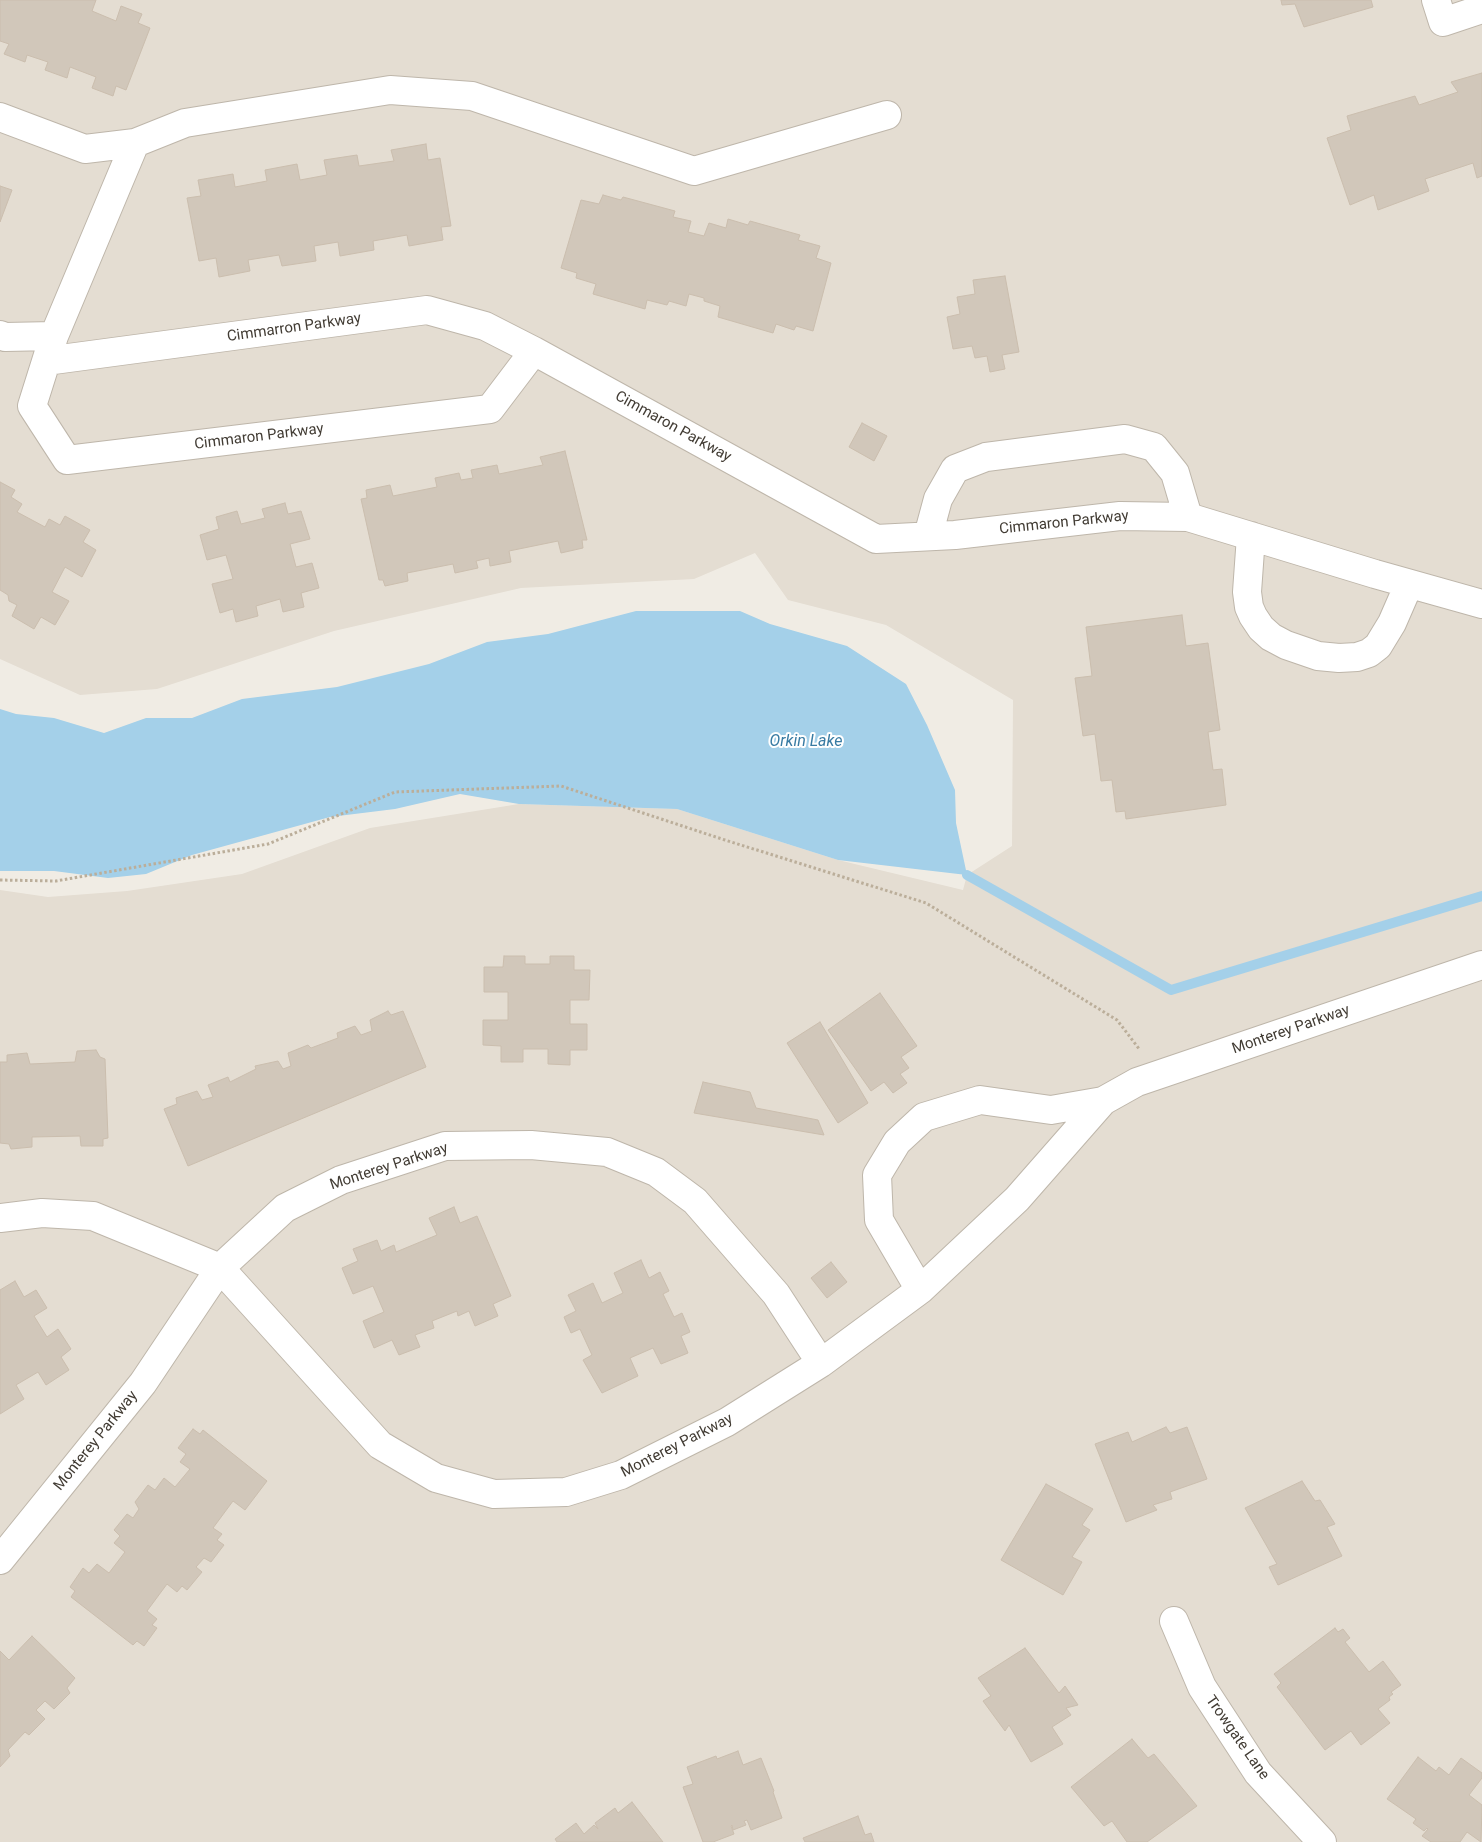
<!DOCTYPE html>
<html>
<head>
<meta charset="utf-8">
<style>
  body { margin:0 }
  canvas { display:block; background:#f0ece4 }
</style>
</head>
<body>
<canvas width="1482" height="1842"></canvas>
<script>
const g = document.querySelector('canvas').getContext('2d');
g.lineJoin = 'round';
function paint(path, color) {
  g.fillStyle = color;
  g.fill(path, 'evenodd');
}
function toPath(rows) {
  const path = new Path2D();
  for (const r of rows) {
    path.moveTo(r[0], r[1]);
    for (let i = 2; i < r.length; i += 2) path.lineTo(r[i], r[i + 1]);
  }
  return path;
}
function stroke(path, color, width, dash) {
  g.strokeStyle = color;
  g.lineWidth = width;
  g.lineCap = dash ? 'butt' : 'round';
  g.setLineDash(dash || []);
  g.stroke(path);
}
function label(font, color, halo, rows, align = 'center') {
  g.font = font + ' Roboto,sans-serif';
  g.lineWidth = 4;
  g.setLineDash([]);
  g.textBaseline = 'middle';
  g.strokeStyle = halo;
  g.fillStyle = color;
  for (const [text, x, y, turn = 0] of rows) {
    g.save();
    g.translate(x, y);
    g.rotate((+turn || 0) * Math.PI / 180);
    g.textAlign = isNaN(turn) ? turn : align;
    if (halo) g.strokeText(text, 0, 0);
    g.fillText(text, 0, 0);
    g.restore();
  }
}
const residential = toPath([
  [0,0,1482,0,1482,1842,0,1842,0,890,48,897,127,891,242,874,370,828,519,804,677,809,838,860,963,890,967,875,1012,846,1013,700,886,625,788,600,755,553,694,579,521,588,334,631,157,689,80,695,0,659]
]);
const water = toPath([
  [636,611,740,611,770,624,847,646,906,684,927,725,955,790,956,823,967,875,838,860,677,809,519,804,460,794,395,809,330,817,192,855,146,874,108,878,54,871,0,871,0,709,16,714,54,718,104,733,146,718,192,718,242,699,337,687,429,664,487,642,548,634]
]);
const stream = toPath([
  [967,875,1171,990,1482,896]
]);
const building = toPath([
  [0,0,96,0,92,11,116,21,121,6,142,14,138,23,150,28,126,90,116,86,113,96,92,88,96,77,70,67,67,78,45,70,48,62,27,55,25,62,4,54,9,44,0,41,0,0],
  [1281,0,1371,0,1373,7,1304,27,1295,4,1282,5,1281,0],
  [1482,73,1482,176,1477,178,1473,163,1425,179,1429,191,1378,210,1374,195,1350,205,1327,138,1351,130,1347,116,1415,96,1419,105,1458,92,1451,82,1482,73],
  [426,144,428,160,440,158,451,226,441,227,443,240,409,246,407,235,373,241,374,250,340,256,338,242,314,246,316,261,282,266,279,255,248,260,250,271,219,277,216,258,199,261,187,198,201,196,198,180,233,174,235,187,267,181,265,170,297,164,300,180,327,175,324,160,357,155,359,166,394,161,391,150,426,144],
  [0,186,12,190,0,222,0,186],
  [603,195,621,200,623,197,675,211,673,217,691,221,688,232,704,236,709,223,726,228,728,219,748,225,750,221,800,235,798,240,820,246,816,258,831,263,813,331,796,326,794,330,776,324,773,333,718,317,720,306,704,301,704,298,689,294,686,306,669,301,667,305,647,300,645,309,593,294,596,284,576,278,577,273,561,268,581,200,599,204,603,195],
  [1005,276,1019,352,1002,355,1005,369,990,372,987,356,975,358,972,346,953,349,947,317,960,314,957,297,975,294,973,280,1005,276],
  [862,423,887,436,874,461,849,447,862,423],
  [565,451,587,540,582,540,583,548,561,553,558,541,509,551,511,562,490,566,489,558,476,561,478,568,455,573,453,564,407,573,408,581,385,586,383,580,379,580,361,499,367,498,366,490,390,485,393,496,437,487,435,478,459,473,461,480,473,478,471,470,497,465,499,474,543,465,540,457,565,451],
  [0,482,15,490,11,497,22,504,17,512,45,527,49,519,60,525,65,516,90,530,83,542,96,550,82,577,65,567,52,592,69,601,55,625,41,617,34,629,12,616,17,605,9,601,8,595,0,590,0,482],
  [285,503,288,514,301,511,310,539,290,544,296,567,312,563,319,588,301,593,304,607,283,612,280,599,256,606,258,616,236,622,233,609,220,613,212,584,233,579,226,555,207,560,200,535,219,529,216,517,237,511,241,524,265,518,262,509,285,503],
  [1182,615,1186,646,1208,643,1220,730,1208,732,1213,770,1222,769,1226,805,1126,819,1125,811,1116,812,1112,780,1101,781,1095,734,1083,736,1075,678,1092,676,1086,627,1182,615],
  [504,956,525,956,525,964,550,964,550,956,574,956,574,970,590,970,589,1000,570,1000,570,1024,587,1024,587,1050,570,1050,570,1065,548,1064,548,1049,523,1049,523,1062,501,1062,501,1046,483,1045,483,1020,508,1020,508,992,484,992,484,967,503,967,504,956],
  [880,993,917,1046,901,1057,909,1068,900,1074,907,1083,893,1093,884,1082,871,1091,828,1030,880,993],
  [388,1011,391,1015,403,1011,426,1067,188,1166,164,1109,177,1104,176,1098,197,1091,202,1100,213,1097,208,1085,228,1077,230,1082,256,1069,255,1066,278,1061,283,1069,291,1066,288,1053,308,1045,311,1048,338,1038,337,1033,355,1026,361,1035,372,1031,370,1020,388,1011],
  [820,1022,868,1103,838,1123,787,1043,820,1022],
  [96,1050,100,1057,105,1059,108,1138,103,1139,103,1146,81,1146,80,1136,32,1137,32,1147,11,1149,9,1144,0,1143,0,1062,7,1062,7,1055,27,1053,30,1064,75,1062,77,1051,96,1050],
  [703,1082,750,1092,756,1108,818,1120,824,1135,694,1113,703,1082],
  [454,1207,460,1223,477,1216,511,1296,493,1304,498,1316,475,1326,469,1311,458,1316,457,1311,432,1321,434,1328,415,1335,420,1347,399,1355,392,1340,374,1348,363,1321,384,1312,373,1286,353,1294,342,1268,358,1261,353,1249,377,1240,381,1251,394,1245,396,1252,437,1235,429,1218,454,1207],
  [641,1260,649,1278,660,1272,669,1291,663,1294,674,1317,682,1313,690,1332,681,1336,688,1353,661,1364,653,1348,630,1358,638,1376,602,1393,583,1360,592,1355,580,1329,571,1333,564,1317,576,1311,568,1295,593,1283,602,1303,623,1293,614,1273,641,1260],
  [831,1262,847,1282,827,1298,811,1278,831,1262],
  [15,1281,24,1297,36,1290,47,1308,34,1316,47,1337,58,1329,71,1349,61,1357,69,1370,46,1385,38,1372,16,1385,24,1399,0,1414,0,1290,15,1281],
  [1166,1427,1170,1433,1187,1427,1207,1479,1170,1492,1172,1499,1153,1505,1157,1510,1126,1522,1095,1444,1128,1432,1132,1442,1166,1427],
  [193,1429,200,1434,203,1430,267,1481,245,1510,233,1501,213,1528,222,1534,217,1540,224,1545,211,1562,204,1558,196,1567,202,1572,187,1590,182,1586,177,1592,167,1584,147,1611,157,1619,152,1625,157,1628,144,1646,137,1641,133,1645,71,1597,75,1591,70,1587,83,1568,89,1573,97,1564,109,1573,125,1552,114,1543,120,1536,114,1530,127,1514,133,1518,139,1509,135,1502,148,1485,155,1490,164,1478,175,1487,190,1469,180,1462,186,1454,178,1448,193,1429],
  [1302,1481,1315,1501,1320,1500,1335,1524,1327,1527,1342,1556,1278,1585,1269,1567,1277,1564,1245,1508,1302,1481],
  [1046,1484,1093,1509,1082,1525,1090,1530,1072,1557,1082,1562,1063,1595,1001,1560,1046,1484],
  [1335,1628,1338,1632,1343,1629,1350,1638,1345,1642,1369,1672,1383,1661,1401,1685,1391,1692,1393,1694,1389,1697,1390,1700,1378,1709,1390,1723,1361,1745,1351,1731,1325,1750,1277,1687,1281,1683,1274,1674,1335,1628],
  [32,1636,75,1678,67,1688,70,1693,54,1709,45,1701,36,1710,45,1719,29,1735,25,1732,8,1750,10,1756,0,1767,0,1651,9,1660,32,1636],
  [1025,1648,1059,1693,1065,1686,1078,1705,1066,1708,1071,1715,1052,1727,1063,1744,1031,1762,1009,1725,1005,1731,983,1701,991,1696,978,1678,1025,1648],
  [1132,1739,1148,1758,1154,1754,1197,1806,1147,1842,1127,1842,1112,1821,1104,1826,1071,1787,1132,1739],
  [738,1751,743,1765,761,1758,774,1791,773,1792,782,1818,751,1830,747,1820,744,1821,746,1825,733,1830,732,1825,731,1826,734,1834,713,1842,703,1842,683,1787,693,1784,687,1767,716,1756,717,1759,738,1751],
  [1418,1757,1436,1771,1439,1767,1449,1775,1461,1758,1482,1773,1482,1778,1469,1795,1482,1805,1481,1842,1467,1832,1460,1842,1431,1842,1422,1836,1428,1829,1427,1828,1424,1831,1413,1823,1416,1819,1387,1799,1418,1757],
  [632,1802,663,1842,557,1842,555,1839,576,1823,584,1834,594,1825,598,1829,595,1823,615,1808,618,1813,632,1802],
  [858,1816,865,1835,871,1833,874,1842,805,1842,803,1838,858,1816]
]);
const path = toPath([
  [0,880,56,881,268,844,395,792,561,786,725,840,926,903,1117,1020,1140,1050]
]);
const minor = toPath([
  [1436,0,1443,22,1482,9],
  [0,117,85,149,135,143,185,123,390,90,472,96,694,171,887,115],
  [135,143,54,336,32,406,67,460,490,409,534,351,876,539,955,535,1120,516,1188,517,1375,574,1482,604],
  [0,335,5,337,54,336],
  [46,361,427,310,485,326,534,351],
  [928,536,938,499,955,469,986,457,1125,439,1154,447,1175,473,1188,517],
  [1251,536,1247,592,1249,607,1253,616,1261,628,1271,637,1286,645,1318,656,1339,658,1357,657,1369,653,1378,646,1392,623,1409,584],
  [0,1218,42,1213,93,1216,220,1268,380,1445,436,1478,494,1494,566,1492,621,1475,727,1422,821,1363,920,1290,1017,1199,1103,1101,1137,1082,1482,965],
  [920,1290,879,1220,877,1175,897,1142,924,1117,980,1100,1051,1110,1103,1101],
  [0,1560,143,1383,220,1268,285,1208,341,1180,445,1146,531,1145,607,1152,656,1172,695,1201,776,1294,821,1363],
  [1174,1621,1202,1687,1258,1773,1322,1842]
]);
const streetNames = [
  ["Cimmarron Parkway",294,328,-8],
  ["Cimmaron Parkway",673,427,29],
  ["Cimmaron Parkway",259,437,-7],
  ["Cimmaron Parkway",1064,523,-6],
  ["Monterey Parkway",1291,1030,-19],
  ["Monterey Parkway",389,1167,-18],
  ["Monterey Parkway",96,1441,-51],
  ["Monterey Parkway",677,1446,-27],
  ["Trowgate Lane",1237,1738,55]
];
const waterNames = [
  ["Orkin Lake",806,742]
];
paint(residential, '#e4ddd2');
paint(water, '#a4d0e9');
stroke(stream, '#a4d0e9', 10);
paint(building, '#d1c7ba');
stroke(building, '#cbbeae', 1);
stroke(minor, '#beb6aa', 30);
stroke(path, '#bbae9a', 3, [2.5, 2.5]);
stroke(minor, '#fff', 28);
label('15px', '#423c34', '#fff', streetNames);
label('italic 16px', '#387ba3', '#fff', waterNames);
</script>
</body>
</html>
